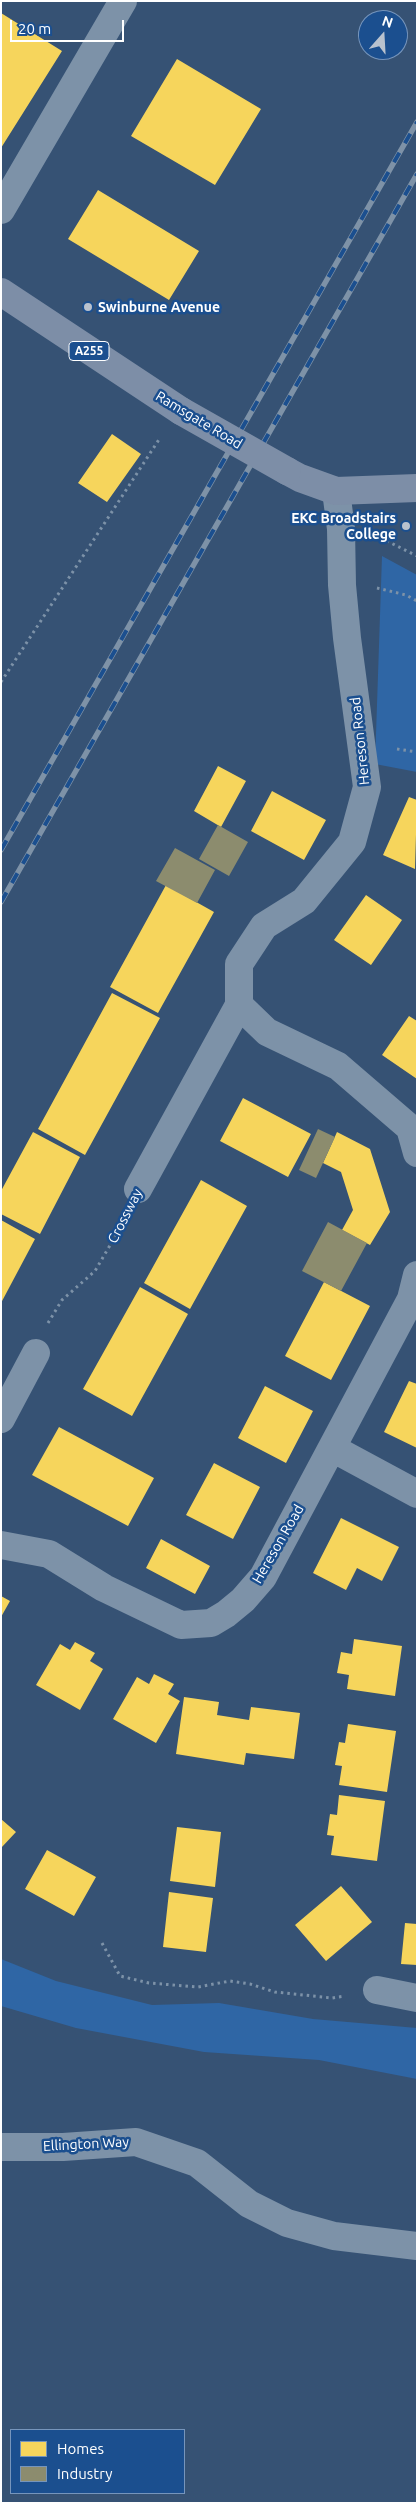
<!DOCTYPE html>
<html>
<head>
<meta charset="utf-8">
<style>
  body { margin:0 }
  #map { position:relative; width:418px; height:2504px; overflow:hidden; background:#365274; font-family:Ubuntu,sans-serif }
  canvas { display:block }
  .frame { position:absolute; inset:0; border:2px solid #fff; pointer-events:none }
  .legend { position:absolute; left:10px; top:2429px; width:175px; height:65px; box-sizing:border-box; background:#1b4f8f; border:1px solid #7695bc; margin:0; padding:6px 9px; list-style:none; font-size:15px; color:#fff }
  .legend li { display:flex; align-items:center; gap:10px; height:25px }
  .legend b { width:25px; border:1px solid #7695bc }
  .north { position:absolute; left:358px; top:10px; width:50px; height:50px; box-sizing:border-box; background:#1b4f8f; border:1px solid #7695bc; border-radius:50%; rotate:19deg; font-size:14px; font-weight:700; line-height:20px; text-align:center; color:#fff }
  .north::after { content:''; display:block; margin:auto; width:18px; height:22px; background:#b9c2ce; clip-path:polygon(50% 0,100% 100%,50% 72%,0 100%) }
  .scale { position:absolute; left:10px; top:20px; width:114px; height:22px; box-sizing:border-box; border:2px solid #fff; border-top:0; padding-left:6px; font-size:15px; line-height:18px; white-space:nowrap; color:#fff; -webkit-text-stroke:4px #1b4f8f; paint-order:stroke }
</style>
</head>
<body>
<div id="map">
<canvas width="418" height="2504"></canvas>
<div class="frame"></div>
<ul class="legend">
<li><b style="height:14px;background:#f6d55c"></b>Homes</li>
<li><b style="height:14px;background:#8c8c6e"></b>Industry</li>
</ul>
<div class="north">N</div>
<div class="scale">20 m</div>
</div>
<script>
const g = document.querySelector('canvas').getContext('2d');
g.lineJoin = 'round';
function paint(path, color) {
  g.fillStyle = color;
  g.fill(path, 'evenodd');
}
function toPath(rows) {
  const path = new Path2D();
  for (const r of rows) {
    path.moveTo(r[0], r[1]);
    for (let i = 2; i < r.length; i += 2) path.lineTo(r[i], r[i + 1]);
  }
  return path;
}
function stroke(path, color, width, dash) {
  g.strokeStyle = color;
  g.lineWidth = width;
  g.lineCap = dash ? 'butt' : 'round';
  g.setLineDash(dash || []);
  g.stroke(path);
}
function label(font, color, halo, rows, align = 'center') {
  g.font = font + ' Ubuntu,sans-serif';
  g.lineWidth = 5;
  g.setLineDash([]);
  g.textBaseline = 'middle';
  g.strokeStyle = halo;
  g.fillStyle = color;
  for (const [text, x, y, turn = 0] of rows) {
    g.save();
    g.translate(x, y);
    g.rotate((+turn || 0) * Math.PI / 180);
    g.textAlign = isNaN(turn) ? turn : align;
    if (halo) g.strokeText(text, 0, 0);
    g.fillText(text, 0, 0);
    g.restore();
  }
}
const green = toPath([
  [382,556,417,575,417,772,375,764],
  [1,1959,56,1981,152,2005,219,2003,313,2019,417,2028,417,2079,319,2060,204,2052,76,2028,1,2006]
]);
const homes = toPath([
  [1,13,62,51,1,148],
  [177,59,261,109,215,185,131,136],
  [98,190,199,251,169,300,68,239],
  [112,434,141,454,107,502,78,483],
  [218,766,246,781,221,827,194,811],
  [272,791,326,820,304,860,251,831],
  [409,797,417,800,415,869,383,855],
  [166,885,214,912,158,1013,110,987],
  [366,895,402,920,371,965,334,940],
  [112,993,160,1018,85,1155,38,1129],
  [409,1016,417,1021,417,1079,382,1055],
  [243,1098,311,1134,288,1177,220,1141],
  [33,1132,80,1157,40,1234,1,1214,1,1191],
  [337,1132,370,1149,390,1212,370,1245,342,1230,353,1210,341,1172,323,1163],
  [201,1180,247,1206,190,1309,144,1283],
  [1,1220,35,1239,1,1303],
  [324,1282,370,1306,331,1380,285,1356],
  [140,1287,188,1314,132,1416,83,1389],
  [409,1381,417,1384,417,1448,384,1432],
  [265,1386,313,1411,286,1463,238,1438],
  [59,1427,154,1478,128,1526,32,1475],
  [214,1463,260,1487,233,1539,186,1515],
  [341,1518,399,1547,382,1581,357,1568,346,1590,313,1573],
  [161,1539,210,1566,195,1594,146,1568],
  [1,1596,10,1601,1,1617],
  [354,1639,402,1646,395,1696,347,1689,349,1675,337,1673,341,1652,352,1654],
  [75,1642,95,1653,90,1661,103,1669,80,1710,36,1685,60,1644,70,1650],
  [154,1674,174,1684,168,1694,180,1701,156,1743,113,1719,137,1677,149,1684],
  [184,1697,219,1702,217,1715,249,1720,251,1707,300,1713,294,1759,246,1753,244,1765,176,1754],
  [348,1724,396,1731,387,1792,339,1785,342,1766,335,1765,339,1742,345,1743],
  [339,1795,385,1801,377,1861,331,1855,334,1836,327,1835,330,1814,337,1815],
  [1,1819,16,1832,1,1848],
  [177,1827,221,1832,215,1887,170,1881],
  [47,1850,96,1877,74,1916,25,1889],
  [341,1886,372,1922,326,1961,295,1925],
  [169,1892,213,1898,206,1952,163,1947],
  [405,1923,417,1924,417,1965,401,1964]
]);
const industry = toPath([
  [218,825,248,842,229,876,199,859],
  [175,848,215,870,197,903,156,881],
  [318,1129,335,1137,316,1178,299,1170],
  [328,1222,367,1243,341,1291,302,1271]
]);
const path = toPath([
  [375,535,417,556],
  [377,588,406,595,417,601],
  [1,682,160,438],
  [397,749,417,752],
  [48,1323,62,1300,95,1271,126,1218],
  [102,1943,120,1976,149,1983,198,1987,230,1981,250,1984,275,1992,332,1998,345,1996]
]);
const street = toPath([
  [1,210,123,1],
  [336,491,341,529,342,585,347,638,367,787,352,842,304,901,264,926,239,964,239,1005,267,1032,338,1066,410,1128,417,1153],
  [138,1189,239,1005],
  [1,1419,36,1353],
  [332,1448,417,1494],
  [1,1545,49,1554,104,1588,181,1625,211,1623,226,1614,243,1600,263,1577,411,1299,417,1275],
  [377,1990,417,1998],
  [1,2147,63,2147,136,2142,197,2163,249,2204,287,2223,334,2236,417,2246]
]);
const primary = toPath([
  [1,292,181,411],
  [287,471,300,478,336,491,417,488]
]);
const rail = toPath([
  [1,850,417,122],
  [1,902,417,174]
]);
const primaryBridge = toPath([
  [181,411,287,471]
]);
const markers = [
  [88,307,5,"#b9c2ce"],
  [406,526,5,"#b9c2ce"]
];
const shields = [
  [89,351,40]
];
const shieldNames = [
  ["A255",89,351]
];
const poiNames = [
  ["Swinburne Avenue",98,307],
  ["EKC Broadstairs",396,518,"right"],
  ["College",396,534,"right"]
];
const streetNames = [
  ["Ramsgate Road",199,420,31],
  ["Hereson Road",360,741,-96],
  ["Crossway",125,1216,-63],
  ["Hereson Road",278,1544,-60],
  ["Ellington Way",86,2144,-3]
];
paint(green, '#2f66a5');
paint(homes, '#f6d55c');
paint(industry, '#8c8c6e');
stroke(path, '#7d92a8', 3, [2.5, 4]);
stroke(street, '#7d92a8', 28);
stroke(primary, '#7d8ea7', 28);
stroke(rail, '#7e92a7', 5.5);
stroke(rail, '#1b4f8f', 4, [11]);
stroke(primaryBridge, '#7d8ea7', 28);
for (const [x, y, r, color] of markers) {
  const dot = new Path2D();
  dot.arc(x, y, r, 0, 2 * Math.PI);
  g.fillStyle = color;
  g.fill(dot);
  stroke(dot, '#1b4f8f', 2);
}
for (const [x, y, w] of shields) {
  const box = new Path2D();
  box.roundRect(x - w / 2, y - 9.5, w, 19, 4);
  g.fillStyle = '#1b4f8f';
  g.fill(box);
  stroke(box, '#fff', 1);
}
label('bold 12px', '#fff', null, shieldNames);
label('bold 14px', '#fff', '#1b4f8f', poiNames, 'left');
label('14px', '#fff', '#1b4f8f', streetNames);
</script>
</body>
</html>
